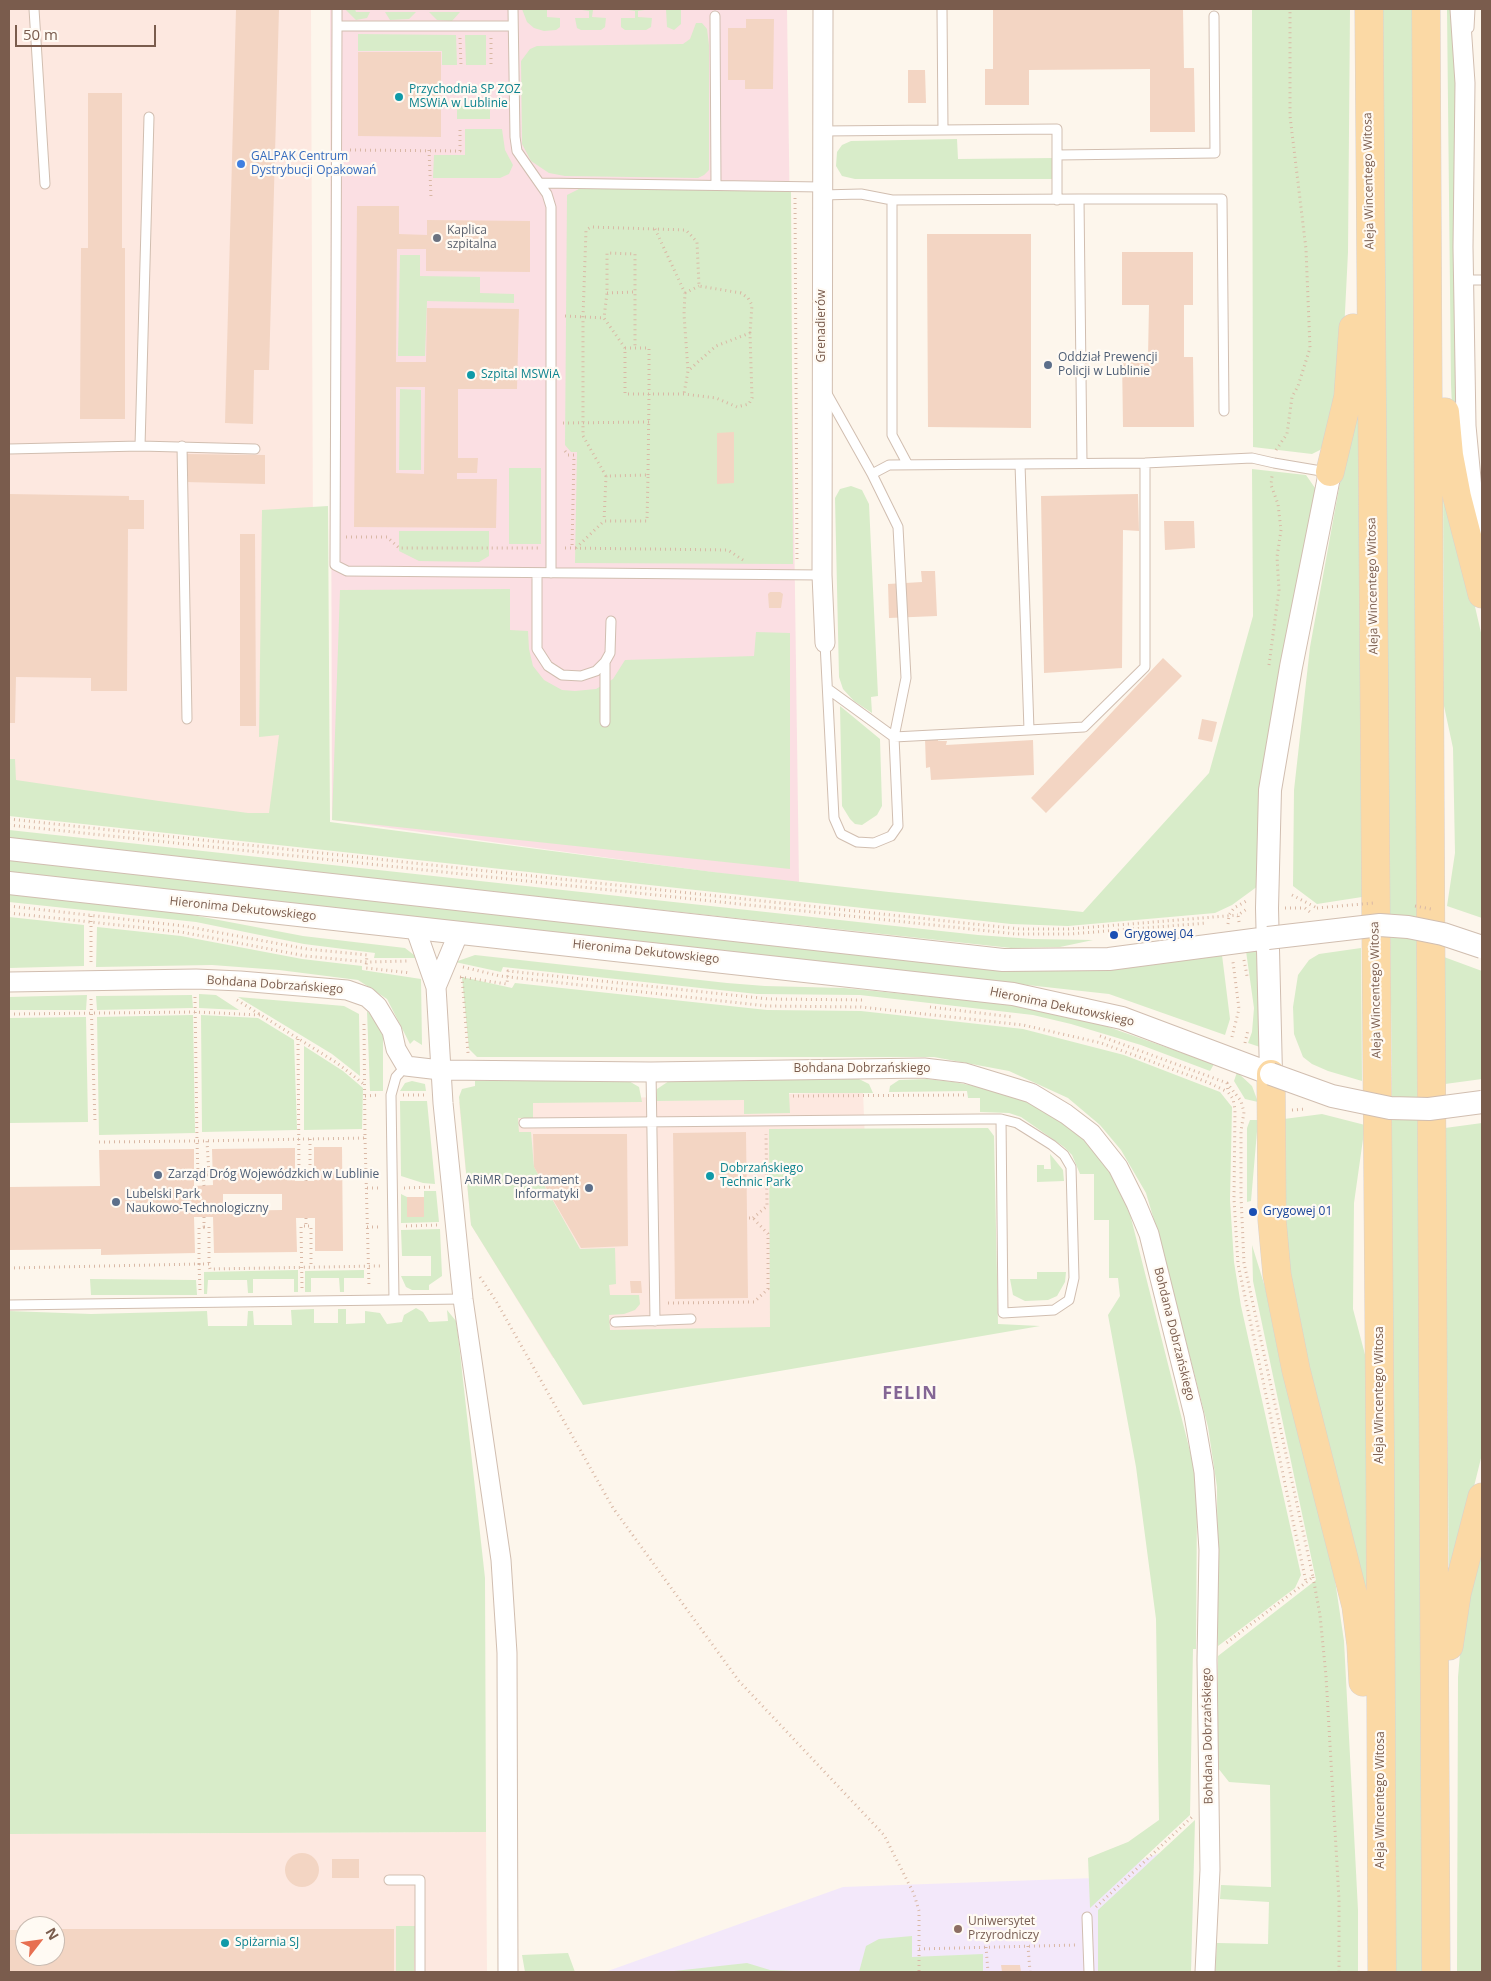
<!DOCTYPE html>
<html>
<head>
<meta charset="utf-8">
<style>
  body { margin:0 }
  #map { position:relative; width:1491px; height:1981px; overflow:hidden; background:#fdf6ec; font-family:"Open Sans",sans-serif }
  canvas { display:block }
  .frame { position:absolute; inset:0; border:10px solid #7a5c4d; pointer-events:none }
  .north { position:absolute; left:15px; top:1916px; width:50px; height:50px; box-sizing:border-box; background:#fffaf3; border:1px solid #cabbb1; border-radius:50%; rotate:60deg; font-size:14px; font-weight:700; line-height:20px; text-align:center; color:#7a5c4d }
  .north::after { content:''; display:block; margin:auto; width:18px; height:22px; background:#e76f51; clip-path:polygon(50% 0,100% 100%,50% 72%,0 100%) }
  .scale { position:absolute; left:15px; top:25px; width:141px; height:22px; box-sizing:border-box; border:2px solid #7a5c4d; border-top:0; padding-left:6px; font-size:15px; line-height:18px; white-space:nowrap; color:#7a5c4d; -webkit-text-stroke:4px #fffaf3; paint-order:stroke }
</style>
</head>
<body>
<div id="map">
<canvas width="1491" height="1981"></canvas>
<div class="frame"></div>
<div class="north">N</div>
<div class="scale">50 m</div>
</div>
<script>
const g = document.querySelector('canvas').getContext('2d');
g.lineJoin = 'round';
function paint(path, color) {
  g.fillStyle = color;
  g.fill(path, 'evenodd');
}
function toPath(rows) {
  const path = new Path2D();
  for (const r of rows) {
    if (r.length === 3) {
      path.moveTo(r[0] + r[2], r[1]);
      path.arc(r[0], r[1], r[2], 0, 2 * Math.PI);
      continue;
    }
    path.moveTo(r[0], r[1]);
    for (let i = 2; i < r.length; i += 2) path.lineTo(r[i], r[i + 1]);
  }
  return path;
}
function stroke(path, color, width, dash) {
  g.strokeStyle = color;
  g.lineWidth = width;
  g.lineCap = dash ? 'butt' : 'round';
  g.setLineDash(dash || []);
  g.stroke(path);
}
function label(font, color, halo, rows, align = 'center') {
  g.font = font + ' "Open Sans",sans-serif';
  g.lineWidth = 4.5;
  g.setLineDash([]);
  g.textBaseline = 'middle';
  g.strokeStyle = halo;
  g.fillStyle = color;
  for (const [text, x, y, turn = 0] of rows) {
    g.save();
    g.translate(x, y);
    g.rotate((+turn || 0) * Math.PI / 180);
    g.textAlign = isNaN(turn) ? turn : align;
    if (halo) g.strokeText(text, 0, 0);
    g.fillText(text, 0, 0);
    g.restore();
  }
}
const commercial = toPath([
  [9,9,311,9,314,818,190,816,9,793],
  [863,1092,873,1339,553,1358,471,1225,459,1102],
  [486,1832,487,1972,9,1972,9,1834],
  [25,1926,55,1926,55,1956,25,1956]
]);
const education = toPath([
  [1194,1840,1191,1972,605,1972,843,1887,1095,1878]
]);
const medical = toPath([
  [330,9,787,9,799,884,332,820]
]);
const green = toPath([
  [345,9,355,9,356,12,370,12,367,18,356,20],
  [522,9,559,9,547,10,547,17,560,18,560,27,556,30,544,31,534,28,527,22],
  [575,9,606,9,593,10,592,17,606,18,605,27,601,30,581,30,577,28,575,18,589,18,589,11],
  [621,9,651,9,638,11,638,17,652,18,651,27,646,30,625,30,621,27,621,18,635,18,635,11],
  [666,9,681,9,681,24,674,30,667,27],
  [1252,9,1350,9,1348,252,1343,352,1326,440,1320,450,1312,454,1253,447],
  [1383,9,1412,9,1425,1972,1392,1972,1389,1517,1392,1087,1384,396],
  [1447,9,1455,9,1462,474,1453,430,1451,384],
  [385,12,416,12,409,19,390,20],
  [429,12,460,12,452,21,437,20],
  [696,23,702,23,707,29,709,45,709,170,704,175,698,178,565,176,549,173,531,161,522,144,521,61,530,49,537,46,683,44,690,39],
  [358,34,456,35,457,65,442,65,442,51,358,51],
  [465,35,486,35,486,65,466,65],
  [457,106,490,106,490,119,457,119],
  [465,129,502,129,505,150,513,165,509,174,500,178,433,178,434,155,465,155],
  [957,139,958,159,1054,158,1054,179,855,179,842,176,836,166,837,152,842,145,851,141],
  [583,187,791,190,793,564,575,563,577,452,571,452,565,445,567,195],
  [400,255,420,255,420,276,480,277,480,293,514,294,514,303,427,301,425,356,398,356],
  [1358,384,1362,897,1317,904,1293,886,1294,790,1310,647],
  [400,389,421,390,421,470,399,470],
  [509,468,541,468,541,544,509,544],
  [1443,468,1482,637,1482,918,1447,906,1455,853,1453,748,1444,706],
  [1252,469,1306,475,1315,488,1314,497,1258,886,1232,905,1215,913,1068,926,1011,924,9,816,9,759,15,759,16,780,159,801,248,813,269,813,279,735,259,737,262,510,328,506,330,822,713,872,889,892,1083,912,1209,773,1253,616],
  [851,486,862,490,869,504,878,696,871,697,872,713,854,701,843,689,839,677,835,498,840,489],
  [399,531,489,531,489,556,479,562,419,561,399,551],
  [510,589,510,630,528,631,529,649,533,666,544,680,562,690,575,691,596,689,613,679,625,660,754,656,756,632,790,633,790,869,332,820,340,590],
  [840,706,880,739,882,806,877,815,862,825,855,824,850,819,842,806],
  [9,830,978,935,1032,939,1093,940,1060,947,1011,948,9,839],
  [9,860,983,966,1222,955,1230,1019,1225,1035,1109,994,9,873],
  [9,894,187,914,303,936,405,948,418,958,374,958,375,953,304,944,196,922,9,902],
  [9,917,84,925,84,966,9,968],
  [97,927,181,936,302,959,362,966,362,970,421,979,422,1045,414,1040,410,1044,387,999,358,980,279,970,212,965,96,967],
  [1361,948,1362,1081,1328,1071,1312,1064,1303,1057,1294,1034,1293,1007,1298,975,1309,960,1319,954],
  [1260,950,1260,1047,1248,1043,1252,1032,1254,1008,1246,951],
  [475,955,727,983,765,986,844,988,1016,1005,1097,1023,1214,1064,1210,1071,1141,1045,1071,1024,1033,1015,860,995,757,994,503,967,501,972,455,962],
  [1444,957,1482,971,1482,1079,1445,1084],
  [462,977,512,988,515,983,767,1010,861,1011,1023,1029,1124,1055,1220,1092,1232,1107,1230,1200,1234,1262,1241,1306,1301,1575,1295,1588,1218,1646,1217,1487,1208,1427,1160,1240,1146,1193,1121,1150,1100,1125,1068,1098,1009,1071,934,1057,477,1057,469,1049],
  [199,994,216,995,239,1010,199,1008],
  [87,995,86,1010,9,1010,9,997],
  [192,995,193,1008,97,1010,96,996],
  [238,997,344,1006,359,1014,360,1076,332,1054],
  [367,1011,373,1017,383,1036,383,1091,370,1091],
  [193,1015,195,1133,99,1135,97,1017],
  [201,1015,258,1018,294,1040,297,1130,202,1132],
  [86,1017,88,1122,9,1123,9,1018],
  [304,1046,343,1071,363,1088,362,1129,304,1130],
  [1237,1072,1252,1086,1258,1102,1245,1099,1234,1081],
  [859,1079,869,1084,873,1093,789,1093,790,1113,744,1114,744,1100,656,1101,657,1089,669,1081],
  [927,1079,954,1082,1005,1092,1051,1111,1081,1137,1104,1163,1113,1177,1130,1214,1193,1463,1197,1502,1196,1649,1193,1649,1190,1815,1090,1908,1088,1858,1128,1842,1159,1820,1156,1619,1136,1467,1108,1315,1120,1296,1118,1278,1109,1278,1109,1220,1094,1220,1094,1174,1080,1174,1072,1155,1064,1147,1021,1117,1009,1113,980,1112,980,1098,968,1098,967,1091,889,1092,890,1086,899,1080],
  [627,1080,639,1087,642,1102,533,1103,533,1118,518,1118,519,1132,531,1132,534,1167,580,1249,615,1248,616,1284,609,1285,610,1295,639,1295,640,1304,635,1310,624,1314,609,1315,610,1330,770,1327,769,1129,988,1128,994,1136,998,1324,1040,1326,583,1405,471,1225,459,1097,462,1089,475,1086,475,1081],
  [412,1081,425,1084,426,1091,400,1091,405,1083],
  [400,1101,427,1101,435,1184,423,1183,401,1176],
  [1322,1114,1365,1125,1354,1203,1353,1309,1368,1366,1368,1620,1292,1297,1282,1215,1284,1119],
  [1250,1120,1258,1120,1251,1201,1247,1202,1247,1128],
  [1482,1123,1482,1454,1449,1588,1445,1128],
  [1050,1154,1063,1170,1064,1181,1037,1182,1037,1165,1044,1165,1044,1169,1051,1169],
  [424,1191,436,1191,439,1222,401,1223,401,1194,407,1197,407,1217,424,1217],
  [440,1229,442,1276,429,1285,429,1290,412,1290,406,1287,401,1276,431,1276,431,1256,402,1256,401,1230],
  [1252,1245,1265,1287,1335,1580,1344,1641,1358,1910,1358,1972,1215,1972,1217,1943,1268,1944,1269,1902,1220,1899,1221,1885,1271,1887,1270,1785,1229,1782,1218,1768,1218,1656,1316,1580,1253,1281],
  [298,1270,298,1292,294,1292,294,1279,253,1279,253,1293,248,1293,247,1280,208,1280,207,1294,204,1294,204,1272],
  [364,1270,364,1278,344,1278,344,1292,340,1292,339,1278,311,1278,311,1292,305,1292,305,1271],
  [1037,1272,1066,1272,1065,1282,1057,1296,1048,1300,1025,1301,1013,1295,1010,1279,1037,1279],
  [90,1279,196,1280,197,1295,91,1295],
  [416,1308,423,1312,429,1322,448,1321,447,1310,456,1321,458,1335,485,1578,486,1832,9,1834,9,1311,91,1314,207,1311,208,1326,247,1326,248,1311,253,1311,254,1325,292,1325,291,1310,314,1309,314,1323,338,1323,338,1309,346,1309,346,1324,365,1323,365,1311,380,1313,387,1324,402,1322,404,1315],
  [1482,1535,1482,1972,1457,1972,1458,1677,1462,1631],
  [1195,1820,1191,1972,1098,1972,1098,1910],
  [396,1926,415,1926,414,1972,396,1972],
  [912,1936,912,1957,983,1954,983,1972,859,1972,866,1946,879,1939],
  [568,1953,575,1972,525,1972,522,1955],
  [747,1963,770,1970,817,1972,665,1972]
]);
const building = toPath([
  [236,9,279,9,269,370,254,370,253,424,225,423],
  [993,9,1183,9,1184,68,1194,68,1195,132,1150,132,1150,69,1029,70,1029,105,985,105,985,69,993,69],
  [746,19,774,19,773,89,745,89,745,80,728,80,728,28,746,28],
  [358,52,441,52,441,137,358,136],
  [908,70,925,70,926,103,908,103],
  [88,93,122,93,122,248,125,248,125,419,80,419,81,248,88,248],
  [357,206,399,206,399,234,427,235,427,220,530,221,530,272,426,271,426,249,397,249,396,362,426,362,427,308,519,309,517,389,458,389,458,458,478,458,477,473,457,473,457,479,497,479,496,528,354,527],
  [396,387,425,387,424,474,396,473],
  [927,234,1031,234,1031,428,928,427],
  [1122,252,1193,252,1193,305,1184,305,1184,357,1193,357,1194,427,1123,427,1122,357,1148,357,1149,305,1122,305],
  [734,432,734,483,717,484,717,433],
  [185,454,265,455,265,484,185,482],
  [9,494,129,496,129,500,144,500,144,529,128,529,127,691,91,691,91,678,16,677,15,723,9,723],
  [1138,494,1139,531,1123,530,1122,668,1044,673,1041,496],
  [1164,521,1194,521,1195,548,1165,550],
  [240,534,255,534,256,726,240,726],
  [921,571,935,571,937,616,889,618,888,584,922,582],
  [770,592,780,592,783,594,781,608,769,608,768,594],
  [1163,658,1182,676,1046,813,1031,798],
  [1202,719,1217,722,1212,742,1198,739],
  [938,737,938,741,947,741,946,745,1033,740,1034,775,931,780,930,767,926,768,925,738],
  [746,1132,748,1298,675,1299,673,1133],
  [533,1134,627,1134,628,1246,581,1248,534,1167],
  [314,1147,342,1147,343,1251,315,1251,315,1218,296,1218,297,1252,214,1253,213,1217,194,1217,195,1253,101,1255,101,1249,9,1250,9,1187,100,1186,99,1150,194,1149,194,1186,213,1185,212,1149,295,1148,295,1181,314,1181],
  [223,1194,282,1194,282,1210,223,1211],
  [407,1197,424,1197,424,1217,407,1217],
  [630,1281,641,1281,642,1293,631,1293],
  [302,1870,17],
  [332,1859,359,1859,359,1878,332,1878],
  [55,1929,394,1929,394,1972,9,1972,9,1930,25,1930,25,1956,55,1956],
  [1001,1965,1020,1965,1021,1972,1002,1972]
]);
const path = toPath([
  [460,38,461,65],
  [491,38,491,65],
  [350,150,460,151,460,129],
  [429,150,431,197],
  [795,198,797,562],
  [655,229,685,293,684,314,688,371],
  [607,293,634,292],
  [685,293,699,286],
  [565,316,604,318],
  [625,348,604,318,607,293,607,253,635,254,635,348],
  [563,423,649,422],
  [1276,450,1287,434,1292,397,1298,386,1310,348,1306,249,1290,116,1290,9],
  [565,451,568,455,574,455,572,548],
  [648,475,649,394,649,348,625,348,625,394,684,394,716,398,737,407,749,404,752,398,750,333,716,346,699,361,688,371,684,394],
  [606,476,583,436,583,317,586,230,591,227,686,230,697,242,699,286,741,293,748,298,752,305,750,333],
  [346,537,387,537,399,548,538,548],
  [565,548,728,550,743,560],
  [576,548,604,521,647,521,648,475,606,476,604,521],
  [1269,665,1279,590,1277,557,1281,530,1278,504,1271,485,1272,476],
  [9,819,1020,929,1069,929,1238,915],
  [9,825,1016,934,1070,934,1207,923],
  [1292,895,1317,908],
  [9,906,184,926,307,949,367,955,366,968,411,973],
  [1285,908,1305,908,1310,912],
  [9,913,181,932,306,956,367,962,407,961],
  [1239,922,1238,915,1247,909],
  [1228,924,1229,915,1234,908,1248,900],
  [1244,960,1247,976],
  [91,962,91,916],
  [463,967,500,976,767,1006,861,1007,1023,1025,1101,1043,1207,1082,1228,1092],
  [460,977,507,984,508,971,769,999,864,1000],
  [462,977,468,1053],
  [195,997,197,1141,365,1138,364,1023],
  [91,999,95,1122],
  [237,1000,337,1063,365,1085],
  [930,1007,1013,1017],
  [9,1014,196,1012,262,1015],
  [1100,1036,1227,1083,1241,1101,1244,1112,1241,1131,1241,1196,1244,1263,1313,1577,1225,1644],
  [1232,1037,1239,1009,1233,962],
  [298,1039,299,1175,306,1175],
  [1245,1043,1248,1030],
  [1227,1083,1228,1092,1233,1099,1235,1109,1234,1199,1238,1264,1306,1582],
  [403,1095,425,1095],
  [365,1096,380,1095],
  [793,1096,965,1095],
  [1292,1110,1306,1109],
  [365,1138,369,1287],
  [99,1142,197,1141,198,1175,203,1175],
  [306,1181,306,1175,310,1175,310,1138],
  [204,1186,203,1175,209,1175,207,1141],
  [367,1188,380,1188],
  [404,1188,433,1187],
  [204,1217,204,1227,209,1227,209,1264],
  [306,1218,306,1226,311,1226,311,1266],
  [753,1218,767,1206,766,1134],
  [406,1226,438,1225],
  [367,1227,380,1227],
  [9,1268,199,1264,199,1228,204,1227],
  [480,1277,496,1301,613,1508,739,1681,884,1835,914,1894,919,1911,919,1972],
  [302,1288,301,1226,306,1226],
  [200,1290,199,1264,209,1264,210,1269,380,1266],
  [668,1303,754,1302,768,1289,768,1234,753,1218,747,1218],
  [1313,1577,1320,1615,1326,1676,1339,1899,1339,1972],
  [1096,1907,1192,1817],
  [1028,1946,1030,1972],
  [986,1947,988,1972],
  [919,1949,1075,1945]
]);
const service = toPath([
  [34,9,45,184],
  [337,9,337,26],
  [513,9,515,137,517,151,547,194,551,207,551,573],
  [942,9,943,129],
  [715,16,716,184],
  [513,26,337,26,335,565,347,571,822,575],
  [1469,28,1470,9],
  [822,131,1057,129,1057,200],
  [1057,155,1215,153,1214,16],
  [541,183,822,187],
  [822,195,861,194,892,200],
  [1079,199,1222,199,1224,411],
  [1464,280,1482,280],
  [826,392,872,474,898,527,906,678,894,737,828,689],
  [140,446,149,117],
  [182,446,187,719],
  [9,449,140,446,255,449],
  [908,465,892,435,892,200,1079,199,1082,463],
  [872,474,889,465,1145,463,1252,458,1274,463,1327,472],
  [537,573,537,649,548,666,562,675,581,676,596,671,605,662,610,653,611,621],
  [825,643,834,818,841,834,857,842,874,843,891,836,898,826,894,737,1029,730,1020,464],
  [605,662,605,722],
  [1029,730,1084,727,1145,667,1145,463],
  [651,1072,655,1321],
  [524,1123,980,1119,1001,1119,1017,1123,1052,1145,1064,1155,1071,1167,1074,1278,1069,1300,1054,1310,1003,1313,1001,1119],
  [394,1299,391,1095,396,1077,406,1066],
  [9,1305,463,1299],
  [615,1322,691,1319],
  [389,1880,420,1880,420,1972],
  [1087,1917,1089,1972]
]);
const minor = toPath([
  [823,9,822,575,825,643],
  [1460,9,1465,83,1463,247,1466,426,1476,531],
  [415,927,436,987,443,1103,463,1299,501,1560,507,1653,508,1972],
  [9,982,196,979,240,981,347,990,367,997,377,1006,392,1031,396,1049,406,1066,440,1070,651,1072,924,1068,965,1073,1031,1093,1066,1114,1091,1133,1118,1167,1136,1203,1149,1234,1194,1415,1204,1472,1209,1550,1207,1660,1210,1870,1205,1972],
  [436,987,459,932]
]);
const tertiary = toPath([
  [9,849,1003,960,1109,959,1268,938],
  [9,883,1013,994,1122,1018,1271,1074,1267,908,1270,790,1291,667,1330,472]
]);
const primary = toPath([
  [1369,9,1380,1443,1382,1972],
  [1426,9,1436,1972],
  [1445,412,1449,455,1457,497,1482,594],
  [1330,472,1348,397,1353,328],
  [1271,1074,1272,1220,1277,1275,1296,1370,1356,1606,1361,1645,1363,1682],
  [1449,1646,1457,1593,1482,1497]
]);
const pathBridge = toPath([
  [1415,906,1431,909],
  [1317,908,1374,903]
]);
const tertiaryBridge = toPath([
  [1268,938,1380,925,1408,927,1443,934,1482,947],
  [1271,1074,1332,1096,1390,1108,1429,1109,1482,1102]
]);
const markers = [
  [399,97,5,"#0f9aa8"],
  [241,164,5,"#3f7fe0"],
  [437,238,5,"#6b7280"],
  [1048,365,5,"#5c6f8a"],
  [471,375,5,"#0f9aa8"],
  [1114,935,5,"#1a4fb4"],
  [158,1175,5,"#5c6f8a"],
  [710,1176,5,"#0f9aa8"],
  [589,1188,5,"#5c6f8a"],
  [116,1202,5,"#5c6f8a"],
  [1253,1212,5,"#1a4fb4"],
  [958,1929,5,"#8d6e63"],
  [225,1943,5,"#0f9aa8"]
];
const cultureNames = [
  ["Przychodnia SP ZOZ",409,90],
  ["MSWiA w Lublinie",409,104],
  ["Szpital MSWiA",481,375],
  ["Dobrzańskiego",720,1169],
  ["Technic Park",720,1183],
  ["Spiżarnia SJ",235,1943]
];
const shopNames = [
  ["GALPAK Centrum",251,157],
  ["Dystrybucji Opakowań",251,171]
];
const streetNames = [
  ["Aleja Wincentego Witosa",1369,181,-91],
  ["Grenadierów",822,326,-90],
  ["Aleja Wincentego Witosa",1373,586,-91],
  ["Hieronima Dekutowskiego",243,909,6],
  ["Hieronima Dekutowskiego",646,952,6],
  ["Bohdana Dobrzańskiego",275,985,4],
  ["Aleja Wincentego Witosa",1376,990,-91],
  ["Hieronima Dekutowskiego",1062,1007,12],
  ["Bohdana Dobrzańskiego",862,1069],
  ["Bohdana Dobrzańskiego",1174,1334,76],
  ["Aleja Wincentego Witosa",1380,1395,-90],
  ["Bohdana Dobrzańskiego",1208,1736,-91],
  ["Aleja Wincentego Witosa",1381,1800,-90]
];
const worshipNames = [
  ["Kaplica",447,231],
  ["szpitalna",447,245]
];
const serviceNames = [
  ["Oddział Prewencji",1058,358],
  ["Policji w Lublinie",1058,372],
  ["Zarząd Dróg Wojewódzkich w Lublinie",168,1175],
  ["ARiMR Departament",579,1181,"right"],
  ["Informatyki",579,1195,"right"],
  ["Lubelski Park",126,1195],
  ["Naukowo-Technologiczny",126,1209]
];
const transitNames = [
  ["Grygowej 04",1124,935],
  ["Grygowej 01",1263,1212]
];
const educationNames = [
  ["Uniwersytet",968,1922],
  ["Przyrodniczy",968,1936]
];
const districtNames = [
  ["FELIN",910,1394]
];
paint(commercial, '#fde8e0');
paint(education, '#f3e8fa');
paint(medical, '#fbdfe3');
paint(green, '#d8ecc9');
paint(building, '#f3d5c3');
stroke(service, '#d1beb0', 11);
stroke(minor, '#d1beb0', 21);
stroke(tertiary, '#d1beb0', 24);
stroke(primary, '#dad1cd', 29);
stroke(path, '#d9b8a5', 3, [1, 4]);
stroke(service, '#fff', 9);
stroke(minor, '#fff', 19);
stroke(tertiary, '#fff', 22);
stroke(primary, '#fbd9a5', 28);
stroke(tertiaryBridge, '#d1beb0', 24, []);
stroke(pathBridge, '#d9b8a5', 3, [1, 4]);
stroke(tertiaryBridge, '#fff', 22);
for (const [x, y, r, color] of markers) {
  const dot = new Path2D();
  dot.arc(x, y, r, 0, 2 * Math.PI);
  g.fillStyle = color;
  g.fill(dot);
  stroke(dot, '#fffaf3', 2);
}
label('12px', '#0d838f', '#fffaf3', cultureNames, 'left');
label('12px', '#366cbe', '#fffaf3', shopNames, 'left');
label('12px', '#7a5c4d', '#fffaf3', streetNames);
label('12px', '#5b616d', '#fffaf3', worshipNames, 'left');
label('12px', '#4e5e75', '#fffaf3', serviceNames, 'left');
label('12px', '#164399', '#fffaf3', transitNames, 'left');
label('12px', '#785e54', '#fffaf3', educationNames, 'left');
g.letterSpacing = '1px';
label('bold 18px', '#846695', '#fffaf3', districtNames);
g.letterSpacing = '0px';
</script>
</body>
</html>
